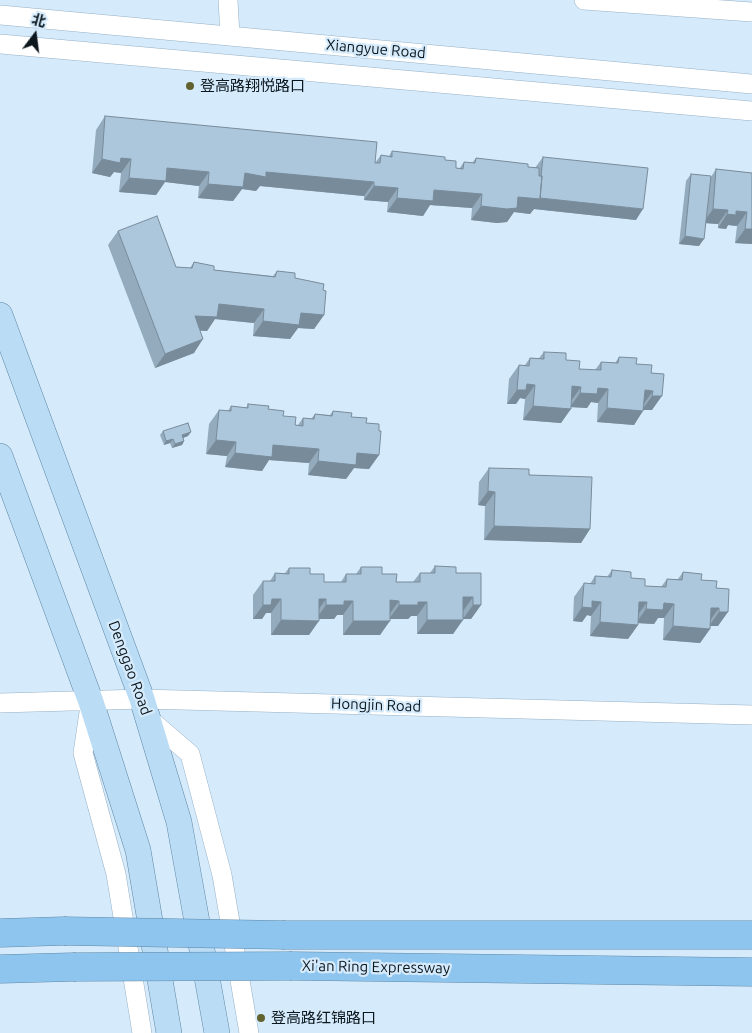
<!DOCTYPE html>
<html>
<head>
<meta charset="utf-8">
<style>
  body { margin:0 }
  #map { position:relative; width:752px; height:1033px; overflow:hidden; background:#d5ebfc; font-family:Ubuntu,"Noto Sans SC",sans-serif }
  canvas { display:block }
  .north { position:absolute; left:10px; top:10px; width:50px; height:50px; -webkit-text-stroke:4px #d5ebfc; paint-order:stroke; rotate:15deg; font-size:14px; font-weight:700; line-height:20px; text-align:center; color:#0c161d }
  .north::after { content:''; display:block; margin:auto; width:18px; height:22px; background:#0c161d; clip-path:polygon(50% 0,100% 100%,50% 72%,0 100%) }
</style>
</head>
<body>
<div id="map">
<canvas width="752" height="1033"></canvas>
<div class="north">北</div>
</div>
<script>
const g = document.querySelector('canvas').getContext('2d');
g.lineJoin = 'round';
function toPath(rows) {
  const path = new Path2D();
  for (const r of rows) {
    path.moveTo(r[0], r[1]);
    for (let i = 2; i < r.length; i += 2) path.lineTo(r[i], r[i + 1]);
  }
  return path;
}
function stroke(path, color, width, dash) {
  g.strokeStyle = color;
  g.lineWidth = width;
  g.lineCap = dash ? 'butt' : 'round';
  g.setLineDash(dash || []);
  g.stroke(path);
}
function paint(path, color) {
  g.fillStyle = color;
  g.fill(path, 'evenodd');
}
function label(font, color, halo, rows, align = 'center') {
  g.font = font + ' Ubuntu,"Noto Sans SC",sans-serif';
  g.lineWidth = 4.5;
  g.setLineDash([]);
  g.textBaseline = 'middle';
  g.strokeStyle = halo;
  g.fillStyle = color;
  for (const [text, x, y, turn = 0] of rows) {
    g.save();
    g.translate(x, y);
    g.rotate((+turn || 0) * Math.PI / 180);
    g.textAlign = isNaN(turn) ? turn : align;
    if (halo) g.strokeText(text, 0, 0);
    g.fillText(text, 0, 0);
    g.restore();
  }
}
const minor = toPath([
  [228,0,230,36],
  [584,0,752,12],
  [0,15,752,84],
  [0,44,752,111],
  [0,703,142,699,752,715],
  [90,706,83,753,116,874,142,1033],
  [148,718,190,754,222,875,249,1033]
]);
const major = toPath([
  [0,315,142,699,179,822,217,1033],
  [0,456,91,702,138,850,169,1033]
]);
const highway = toPath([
  [0,933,64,931],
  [285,935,752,935],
  [292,966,752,972],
  [0,969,73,967]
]);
const highwayBridge = toPath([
  [64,931,285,935],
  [73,967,292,966]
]);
const wall = toPath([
  [105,116,375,163,381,155,389,156,392,151,445,160,456,168,459,169,464,162,472,163,476,158,535,168,543,157,636,220,534,209,530,214,514,212,507,222,497,223,471,220,472,208,430,205,423,216,387,212,388,202,364,200,364,196,260,186,256,191,242,189,233,201,198,198,199,186,165,182,156,195,119,192,121,173,114,172,110,177,92,173,96,130],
  [716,169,752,173,752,244,735,243,737,226,728,225,726,229,718,228,718,224,706,223,699,246,679,244,686,181,691,174,711,177],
  [118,231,176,267,190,268,194,262,214,270,273,276,277,271,295,278,323,290,324,315,314,329,298,328,290,339,253,336,254,323,215,319,207,331,200,330,194,353,155,368,108,245],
  [544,352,566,360,579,369,595,370,601,362,615,363,619,357,636,364,651,373,664,374,652,410,643,410,634,425,597,422,598,403,591,402,587,408,571,407,561,423,523,420,525,399,520,398,516,404,507,404,509,379,519,365,525,365,530,358,539,358],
  [248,404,268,409,283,416,295,425,298,425,303,418,311,419,315,414,330,415,333,411,351,417,366,423,379,431,379,455,369,469,354,468,346,479,308,475,309,463,269,460,262,471,225,467,227,456,206,454,209,424,219,410,228,411,231,406,246,408],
  [163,431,188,436,183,438,184,441,182,445,172,448,170,443,164,445,160,435],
  [489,468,529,475,590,529,581,543,484,540,485,506,478,505,479,482],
  [435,566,456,573,481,605,471,619,463,619,453,634,417,634,417,616,411,616,408,619,390,619,380,635,343,635,343,615,337,615,334,619,319,619,309,635,271,635,271,613,266,613,262,619,253,619,253,595,263,581,270,581,275,573,285,573,289,568,310,574,324,582,341,582,346,574,356,574,361,567,382,574,396,582,413,582,420,573,430,573],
  [612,570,631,578,645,586,661,587,667,579,678,579,683,572,716,588,729,589,718,626,710,626,710,629,700,643,663,640,664,618,658,618,654,624,638,623,638,625,628,639,590,636,591,616,587,615,582,622,573,621,574,597,584,583,590,584,595,576,607,577]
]);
const shadedWall = toPath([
  [121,158,131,159,121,173,114,172,110,177,92,173,102,159],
  [167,168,209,172,199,186,165,182,156,195,119,192,129,178],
  [266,172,374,182,364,196,260,186,256,191,242,189,233,201,198,198,208,184,245,173],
  [374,186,398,188,388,202,364,200],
  [434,190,482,194,472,208,430,205,423,216,387,212,397,198],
  [518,197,539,198,643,209,636,220,534,209,530,214,514,212,507,222,497,223,471,220,481,206],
  [713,209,728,210,718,224,703,223],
  [736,211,747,212,737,226,728,225,726,229,718,228,727,214],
  [745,229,752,229,752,244,735,243],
  [685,236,704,239,699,246,679,244],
  [219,304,264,309,254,323,215,319,207,331,185,330,195,316],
  [301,313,324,315,314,329,298,328,290,339,253,336,263,321],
  [203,339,194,353,155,368,165,354],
  [527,384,535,385,525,399,520,398,516,404,507,404,517,390],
  [572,386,581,387,571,401],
  [598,388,608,389,598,403,591,402,587,408,570,407,580,393],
  [645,390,653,391,643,405],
  [652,396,662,396,652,410,642,410],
  [533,406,571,409,561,423,523,420],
  [607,408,643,411,634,425,597,422],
  [191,432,188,436,180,439,182,435],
  [173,439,170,443,164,445,166,441],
  [216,440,236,442,227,456,206,454],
  [184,441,182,445,172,448,175,444],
  [273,445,319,449,309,463,269,460,262,471,225,467,235,453],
  [357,453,379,455,369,469,354,468,346,479,308,475,318,461],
  [488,491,495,492,485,506,478,505],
  [494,526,590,529,581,543,484,540],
  [463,597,473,597,463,611],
  [272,599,281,599,271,613,266,613,262,619,253,619,263,605],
  [319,599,326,599,316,613],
  [390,600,399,601,389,615],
  [344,601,353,601,343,615,337,615,334,619,316,619,326,605],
  [592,601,601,602,591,616,587,615,582,622,573,621,582,607],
  [418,602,427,602,417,616,411,616,408,619,389,619,399,605],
  [639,602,647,602,637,616],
  [664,603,674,604,664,618,658,618,654,624,636,623,646,609],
  [473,605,481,605,471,619,463,619],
  [711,608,719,608,709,622],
  [719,612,728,612,718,626,709,626],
  [281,620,319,621,309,635,271,635],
  [427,620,463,620,453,634,417,634],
  [353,621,390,621,380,635,343,635],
  [600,622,638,625,628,639,590,636],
  [673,626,710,629,700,643,663,640]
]);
const building = toPath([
  [105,116,377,142,375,163,380,163,381,155,392,157,392,151,445,157,445,160,456,161,456,168,463,169,464,162,475,163,476,158,528,164,528,167,539,168,539,176,542,176,540,199,518,197,517,208,507,209,481,206,482,194,434,190,433,201,397,198,398,188,374,186,374,182,266,172,266,177,245,173,243,187,208,184,209,172,167,168,166,181,129,178,131,159,121,158,120,163,102,159,105,116],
  [543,157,648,168,643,209,540,198,542,176,541,176,543,157],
  [716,169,752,173,752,229,745,229,747,212,736,211,736,215,727,214,728,210,713,209,716,169],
  [691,174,711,176,704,239,685,236,691,174],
  [157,216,176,267,192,268,194,262,214,266,214,270,275,277,277,271,295,273,295,278,324,284,323,290,326,291,324,315,301,313,299,325,263,321,264,309,219,304,217,317,195,316,203,339,165,354,118,231,157,216],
  [544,352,566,353,566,360,580,361,579,369,601,370,601,362,618,363,619,357,637,358,636,364,652,365,651,373,664,374,662,396,652,396,653,391,645,390,643,411,607,408,608,389,598,388,597,394,580,393,581,387,572,386,571,409,533,406,535,385,527,384,526,390,517,390,519,365,529,366,530,358,544,359,544,352],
  [248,404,269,406,268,409,284,411,283,416,296,417,295,425,303,426,303,418,314,419,315,414,332,416,333,411,352,413,351,417,367,418,366,423,379,424,379,431,381,431,379,455,357,453,356,465,318,461,319,449,273,445,272,457,235,453,236,442,216,440,219,410,231,411,231,406,248,408,248,404],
  [188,423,191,432,182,435,184,441,175,444,173,439,166,441,163,431,188,423],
  [489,468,529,469,529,475,592,477,590,529,494,526,495,492,488,491,489,468],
  [435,566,456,567,456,573,481,573,481,605,473,605,473,597,463,597,463,620,427,620,427,602,418,602,418,605,399,605,399,601,390,600,390,621,353,621,353,601,344,601,344,605,326,605,326,599,319,599,319,621,281,620,281,599,272,599,271,605,263,605,263,581,275,581,275,573,289,574,289,568,310,568,310,574,324,574,324,582,346,582,346,574,361,574,361,567,382,567,382,574,397,574,396,582,420,582,420,573,435,573,435,566],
  [612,570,631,572,631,578,645,579,645,586,666,587,667,579,682,580,683,572,702,574,701,580,717,581,716,588,729,589,728,612,719,612,719,608,711,608,710,629,673,626,674,604,664,603,663,610,646,609,647,602,639,602,638,625,600,622,601,602,592,601,592,608,582,607,584,583,595,584,595,576,611,577,612,570]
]);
const markers = [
  [190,86,5,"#62622f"],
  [261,1018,5,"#62622f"]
];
const streetNames = [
  ["Xiangyue Road",376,49,5],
  ["Denggao Road",130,668,70],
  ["Hongjin Road",376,705,2],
  ["Xi'an Ring Expressway",376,967,1]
];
const poiNames = [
  ["登高路翔悦路口",200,86],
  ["登高路红锦路口",271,1018]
];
stroke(minor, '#96b0c5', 20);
stroke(major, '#6088a6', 26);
stroke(highway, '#6088a6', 29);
stroke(minor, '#fff', 19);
stroke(major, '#bbdcf5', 25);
stroke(highway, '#8ec5ef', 28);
stroke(highwayBridge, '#6088a6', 29, []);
stroke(highwayBridge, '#8ec5ef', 28);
paint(wall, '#94abbd');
paint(shadedWall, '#788b9a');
paint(building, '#acc7dc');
stroke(building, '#788b9a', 1);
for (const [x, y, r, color] of markers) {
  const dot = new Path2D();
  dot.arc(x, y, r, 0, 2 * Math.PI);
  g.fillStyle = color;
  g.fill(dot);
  stroke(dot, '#d5ebfc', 2);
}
label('15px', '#0c161d', '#d5ebfc', streetNames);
label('15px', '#0c161d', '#d5ebfc', poiNames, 'left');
</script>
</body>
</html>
